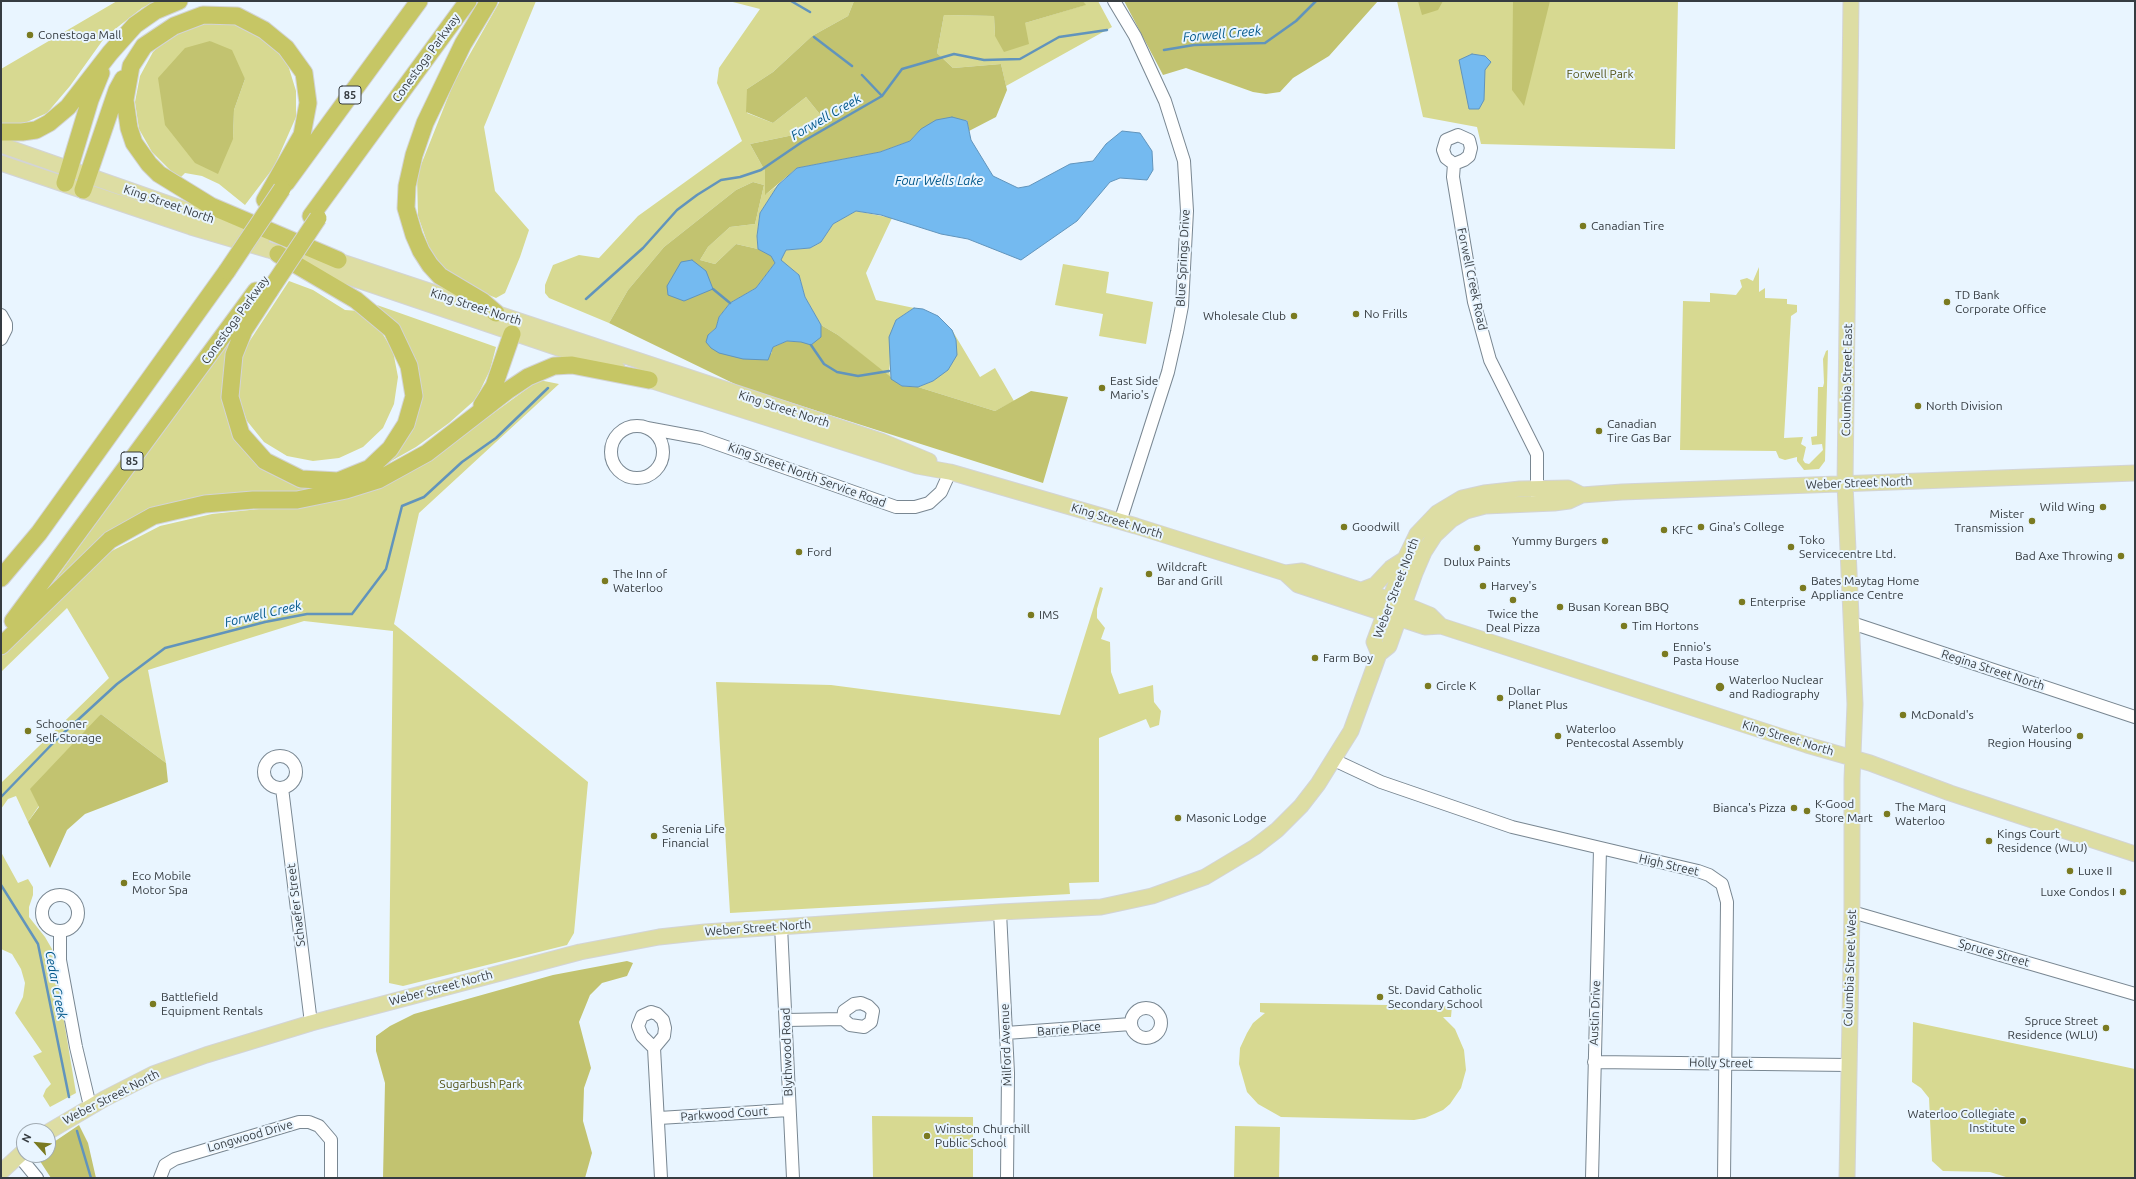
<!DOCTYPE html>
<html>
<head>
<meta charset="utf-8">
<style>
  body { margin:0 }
  #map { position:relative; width:2136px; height:1179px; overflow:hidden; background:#e9f5ff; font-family:Ubuntu,sans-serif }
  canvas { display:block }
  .frame { position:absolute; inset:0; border:2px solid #363c41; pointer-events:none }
  .north { position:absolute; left:16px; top:1123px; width:40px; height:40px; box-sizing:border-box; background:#e9f5ff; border:1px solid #a1abb3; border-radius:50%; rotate:297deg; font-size:11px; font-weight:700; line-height:16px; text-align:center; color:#363c41 }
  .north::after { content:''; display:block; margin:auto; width:14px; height:18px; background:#7a7a21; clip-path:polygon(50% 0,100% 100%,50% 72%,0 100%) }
</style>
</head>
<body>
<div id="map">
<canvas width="2136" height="1179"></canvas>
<div class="frame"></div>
<div class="north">N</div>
</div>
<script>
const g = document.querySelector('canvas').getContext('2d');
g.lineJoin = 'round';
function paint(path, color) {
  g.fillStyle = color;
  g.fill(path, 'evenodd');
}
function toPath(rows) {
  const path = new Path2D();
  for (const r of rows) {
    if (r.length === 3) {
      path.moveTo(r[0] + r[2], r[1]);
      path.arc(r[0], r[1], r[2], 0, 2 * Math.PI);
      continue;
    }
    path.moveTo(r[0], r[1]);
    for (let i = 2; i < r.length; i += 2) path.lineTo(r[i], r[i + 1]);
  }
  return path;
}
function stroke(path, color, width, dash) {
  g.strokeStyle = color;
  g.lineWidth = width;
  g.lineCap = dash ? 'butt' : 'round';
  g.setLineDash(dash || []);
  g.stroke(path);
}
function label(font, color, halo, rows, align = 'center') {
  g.font = font + ' Ubuntu,sans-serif';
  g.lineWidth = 4;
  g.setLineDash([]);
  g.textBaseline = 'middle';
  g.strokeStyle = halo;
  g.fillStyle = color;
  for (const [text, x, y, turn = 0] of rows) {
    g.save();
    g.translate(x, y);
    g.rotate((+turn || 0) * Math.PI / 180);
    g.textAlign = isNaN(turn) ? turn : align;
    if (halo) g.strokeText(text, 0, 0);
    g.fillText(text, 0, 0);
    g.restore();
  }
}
const green = toPath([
  [117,1,156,1,142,8,105,37,70,86,47,113,18,126,1,123,1,69],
  [500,1,536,1,484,127,495,191,529,230,520,257,505,293,496,298,467,286,452,276,432,256,418,216,417,175,454,82],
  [729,1,854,1,848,16,812,36,773,72,747,89,747,113,773,123,806,97,827,123,803,133,750,144,765,171,766,194,778,185,760,213,757,236,758,249,736,244,715,264,700,260,708,247,730,227,755,224,764,185,753,182,736,190,664,247,628,290,609,323,549,298,545,293,545,285,553,265,579,255,599,258,638,216,742,141,717,83,719,68,760,9],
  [1083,1,1098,1,1112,27,1006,86,1001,64,953,68,937,53,944,15,994,16,995,36,1025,23,1085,5],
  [1397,1,1678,1,1675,149,1481,144,1477,127,1423,117],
  [224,22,250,29,272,44,288,65,296,91,296,117,274,167,245,205,219,184,202,176,185,173,179,179,152,152,139,129,135,102,140,76,153,52,173,34,197,24],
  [210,41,245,79,234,110,233,139],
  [856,211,892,218,866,273,876,300,914,308,896,320,889,371,891,379,838,335,821,325,805,297,799,275,780,260,786,250,810,248,821,242,833,224],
  [1063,264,1109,272,1106,293,1153,302,1146,344,1099,336,1103,314,1055,305],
  [1759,267,1759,292,1765,288,1765,298,1787,299,1787,304,1797,305,1797,312,1791,316,1784,438,1803,437,1801,444,1806,447,1803,460,1805,463,1809,464,1823,450,1822,444,1812,445,1811,437,1817,436,1818,387,1823,387,1824,383,1823,359,1826,351,1828,350,1825,461,1819,469,1804,470,1797,461,1797,457,1785,460,1779,458,1776,451,1680,450,1683,301,1710,302,1710,293,1736,295,1742,287,1740,280,1747,278,1753,281],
  [289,281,313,290,345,310,359,311,379,328,393,351,398,377,394,404,383,428,363,447,339,458,313,461,287,456,264,442,247,421,238,396,237,369,247,345],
  [377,305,496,347,490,370,476,399,449,423,416,447,370,473,419,393,406,340],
  [952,330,980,377,995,368,1014,401,995,411,918,387,933,381,956,340],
  [227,342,231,346,222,389,230,419,242,443,332,488,156,511,58,583,55,580],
  [539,380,559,384,419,513,394,624,588,782,574,933,567,945,403,986,389,983,393,631,304,621,148,670,166,763,101,714,28,822,16,796,8,799,1,809,1,783,109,678,67,608,1,672,1,653,104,555,160,526,212,514,325,502,425,463],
  [1100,587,1103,588,1097,609,1097,618,1105,628,1101,639,1110,642,1111,672,1119,694,1153,685,1154,702,1161,711,1159,725,1150,728,1146,719,1099,738,1099,882,1069,883,1070,894,730,913,716,682,831,685,1060,715],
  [1,852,18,883,28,879,33,887,33,895,29,907,29,917,45,937,52,949,76,1093,50,1107,43,1096,46,1089,51,1084,33,1056,42,1052,15,1013,23,997,25,983,21,969,12,954,1,949],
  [1260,1003,1452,1006,1451,1017,1443,1017,1455,1029,1464,1050,1466,1070,1461,1088,1450,1104,1443,1110,1425,1118,1414,1120,1281,1117,1258,1104,1247,1092,1239,1064,1240,1048,1247,1033,1253,1023,1265,1013,1260,1012],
  [1913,1022,2135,1069,2135,1178,2009,1178,1990,1172,1943,1171,1932,1161,1929,1098,1921,1088,1912,1082],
  [872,1116,973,1117,973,1178,873,1178],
  [1235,1126,1280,1127,1279,1178,1234,1178]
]);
const forest = toPath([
  [854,1,1083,1,1086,5,1025,23,1029,44,1004,52,995,36,994,16,944,15,937,53,953,68,1001,64,1007,90,996,117,969,131,967,120,921,129,910,141,880,152,797,168,765,195,765,171,750,144,803,133,827,123,806,97,773,123,746,112,747,89,773,72,812,36,848,16],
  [1124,1,1378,1,1329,56,1293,78,1280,92,1266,94,1253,92,1186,68,1163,75],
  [1418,1,1443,1,1438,10,1422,15],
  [1513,1,1550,1,1524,106,1512,90],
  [210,41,232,50,245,79,234,110,233,139,218,174,195,163,165,125,158,78,185,48],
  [753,182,764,185,755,224,730,227,708,247,700,260,715,264,736,244,758,249,772,256,775,263,756,288,730,303,719,317,716,328,708,335,771,354,773,347,787,341,801,342,821,337,821,325,838,335,902,386,918,387,995,411,1031,391,1068,397,1043,483,739,386,609,323,628,290,664,247,736,190],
  [101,714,166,763,168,782,85,814,67,830,50,868,28,822,39,807,30,789],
  [627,961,633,963,627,976,602,983,590,995,579,1022,591,1068,584,1088,583,1121,592,1153,585,1178,383,1178,385,1083,376,1051,376,1036,390,1026,414,1014,553,975],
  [79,1125,88,1143,96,1178,51,1178,38,1158,40,1155,48,1155,48,1146]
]);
const water = toPath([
  [1472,54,1485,56,1491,62,1485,70,1484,100,1479,109,1469,109,1459,60,1472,54],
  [952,117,967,121,971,140,993,176,1018,188,1029,186,1070,164,1093,161,1106,144,1122,131,1140,133,1152,151,1153,170,1147,180,1120,178,1110,182,1077,221,1021,260,968,239,941,234,881,215,856,211,833,224,821,242,810,248,786,250,781,260,799,275,805,297,821,325,821,337,811,345,801,342,787,341,773,347,768,360,743,359,719,353,711,348,706,342,708,335,716,328,719,317,730,303,756,288,775,263,771,256,758,249,757,236,760,213,778,185,797,168,880,152,910,141,921,129,936,120,952,117],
  [692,260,706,271,713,289,684,301,668,295,667,286,681,262,692,260],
  [914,308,923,309,938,316,952,330,956,340,957,355,948,370,933,381,918,387,902,386,891,379,889,337,896,320,914,308]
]);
const stream = toPath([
  [791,1,810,12],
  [814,37,852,66],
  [1164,50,1194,45,1265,43,1296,21,1316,1],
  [862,75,882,96],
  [713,289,730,303],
  [586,299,643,248,677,210,697,195,721,180,740,177,761,170,802,142,882,96,902,69,954,54,984,60,1020,59,1059,37,1107,30],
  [811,345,824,364,837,372,858,376,889,371],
  [1,797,56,740,117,684,165,648,265,622,307,614,352,614,386,569,402,506,424,497,462,462,496,438,548,388],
  [1,885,38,944,69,1097],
  [77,1131,91,1178]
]);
const minor = toPath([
  [1114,1,1135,36,1165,101,1184,161,1187,211,1182,306,1177,332,1168,372,1120,522],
  [1454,164,1464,160,1469,156,1471,148,1469,140,1458,135,1446,140,1443,150,1446,158,1454,164,1453,177,1474,302,1490,360,1537,454,1537,498],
  [1,315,6,324,6,329,1,339],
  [637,452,26],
  [647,428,701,438,896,507,915,507,929,503,941,492,950,472],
  [1852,623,2135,717],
  [280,772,16],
  [1334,760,1381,782,1512,827,1698,871,1709,875,1722,884,1727,902,1724,1178],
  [282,788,311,1023],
  [60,913,18],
  [1000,912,1008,1073,1007,1178],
  [1852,912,2135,994],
  [781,926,793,1178],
  [60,931,60,960,76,1047,90,1106],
  [1146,1023,15],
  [786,1020,843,1019,850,1025,864,1027,871,1022,873,1011,868,1006,861,1003,854,1004,844,1011,843,1019],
  [1006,1033,1131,1024],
  [654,1048,642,1036,638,1026,642,1016,651,1012,657,1014,663,1020,665,1028,664,1036,654,1048,661,1178],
  [1594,1062,1848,1065],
  [659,1118,789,1110],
  [19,1156,37,1178],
  [160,1178,165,1165,175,1159,299,1122,309,1122,319,1126,331,1140,331,1178],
  [1592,1178,1600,849]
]);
const major = toPath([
  [1,145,263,237],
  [1,163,191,227,269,250,617,368],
  [327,257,881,441,929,461],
  [637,376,917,466,950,472,1136,526,1285,573,1302,571,1317,576,1403,604,1430,615,1441,626],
  [1285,573,1298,585,1425,627,1441,626,1807,745,1870,763,1950,793,2135,854],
  [1362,590,1375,585,1391,568,1405,559],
  [1379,654,1374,642,1405,559,1417,534,1437,513,1462,498,1484,493,1520,489,1568,488,1582,495],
  [48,1132,104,1099,153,1074,206,1055,311,1023,580,952,659,937,705,932,1000,912,1101,907,1152,896,1205,877,1255,847,1277,830,1301,806,1318,784,1351,731,1379,654,1389,646,1415,573,1424,552,1435,535,1451,520,1466,511,1485,506,1554,503,1569,501,1582,495,1622,492,2135,473],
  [1,1172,24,1151],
  [1847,1178,1852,912,1852,779,1855,704,1845,484,1851,1]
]);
const highway = toPath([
  [489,1,463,44,425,123,414,155,407,186,406,208,414,235,421,251,430,265,440,276,482,301,496,313],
  [1,132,22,132,36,130,49,123,68,107,110,53,135,25,155,11,179,1],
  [65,183,90,100,101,73],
  [286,183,419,1],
  [83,190,117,90,123,79],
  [265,200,302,135,308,103,304,73,286,48,264,30,237,16,203,15,174,26,144,46,131,66,125,100,129,128,134,143,149,164,159,174,211,206,338,260],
  [311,216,468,1],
  [270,290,244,330,234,355,230,397,241,434,265,461,301,479,338,481,370,468,390,449,406,424,414,396,409,366,392,330,356,300,278,254],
  [482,405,494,386,512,334],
  [1,578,39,533,227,271],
  [13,621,256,291],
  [1,646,110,540,153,516,205,504,253,500,297,500,346,490,378,480,427,453,507,391,528,377,554,366,572,365,649,380]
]);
const highwayBridge = toPath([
  [227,271,282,189],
  [270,290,318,218]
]);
const markers = [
  [30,35,4,"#7a7a21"],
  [1583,226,4,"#7a7a21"],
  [1947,302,4,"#7a7a21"],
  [1356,314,4,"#7a7a21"],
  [1294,316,4,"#7a7a21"],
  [1102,388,4,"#7a7a21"],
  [1918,406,4,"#7a7a21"],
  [1599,431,4,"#7a7a21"],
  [2103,507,4,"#7a7a21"],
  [2032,521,4,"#7a7a21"],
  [1344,527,4,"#7a7a21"],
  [1701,527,4,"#7a7a21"],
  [1664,530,4,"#7a7a21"],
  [1605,541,4,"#7a7a21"],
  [1791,547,4,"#7a7a21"],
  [1477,548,4,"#7a7a21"],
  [799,552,4,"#7a7a21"],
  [2121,556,4,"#7a7a21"],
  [1149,574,4,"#7a7a21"],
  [605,581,4,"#7a7a21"],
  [1483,586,4,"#7a7a21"],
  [1803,588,4,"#7a7a21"],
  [1513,600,4,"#7a7a21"],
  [1742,602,4,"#7a7a21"],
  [1560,607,4,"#7a7a21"],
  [1031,615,4,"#7a7a21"],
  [1624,626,4,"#7a7a21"],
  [1665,654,4,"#7a7a21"],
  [1315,658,4,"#7a7a21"],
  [1428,686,4,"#7a7a21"],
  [1720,687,5,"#7a7a21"],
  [1500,698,4,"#7a7a21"],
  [1903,715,4,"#7a7a21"],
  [28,731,4,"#7a7a21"],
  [1558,736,4,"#7a7a21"],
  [2080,736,4,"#7a7a21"],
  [1794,808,4,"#7a7a21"],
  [1807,811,4,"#7a7a21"],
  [1887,814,4,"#7a7a21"],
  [1178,818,4,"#7a7a21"],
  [654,836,4,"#7a7a21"],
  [1989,841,4,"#7a7a21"],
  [2070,871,4,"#7a7a21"],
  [124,883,4,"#7a7a21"],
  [2123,892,4,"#7a7a21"],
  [1380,997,4,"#7a7a21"],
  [153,1004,4,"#7a7a21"],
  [2106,1028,4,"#7a7a21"],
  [2023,1121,4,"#7a7a21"],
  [927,1136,4,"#7a7a21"]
];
const shields = [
  [350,95,22],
  [132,461,22]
];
const shieldNames = [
  ["85",350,95],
  ["85",132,461]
];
const poiNames = [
  ["Conestoga Mall",38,35],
  ["Canadian Tire",1591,226],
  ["TD Bank",1955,295],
  ["Corporate Office",1955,309],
  ["No Frills",1364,314],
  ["Wholesale Club",1286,316,"right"],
  ["East Side",1110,381],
  ["Mario's",1110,395],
  ["North Division",1926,406],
  ["Canadian",1607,424],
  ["Tire Gas Bar",1607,438],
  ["Wild Wing",2095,507,"right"],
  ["Mister",2024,514,"right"],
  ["Transmission",2024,528,"right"],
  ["Goodwill",1352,527],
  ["Gina's College",1709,527],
  ["KFC",1672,530],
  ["Toko",1799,540],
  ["Servicecentre Ltd.",1799,554],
  ["Yummy Burgers",1597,541,"right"],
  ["Ford",807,552],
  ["Bad Axe Throwing",2113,556,"right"],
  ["Dulux Paints",1477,562,"center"],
  ["Wildcraft",1157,567],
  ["Bar and Grill",1157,581],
  ["The Inn of",613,574],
  ["Waterloo",613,588],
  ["Bates Maytag Home",1811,581],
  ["Appliance Centre",1811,595],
  ["Harvey's",1491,586],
  ["Enterprise",1750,602],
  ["Busan Korean BBQ",1568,607],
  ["Twice the",1513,614,"center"],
  ["Deal Pizza",1513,628,"center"],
  ["IMS",1039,615],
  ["Tim Hortons",1632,626],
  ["Ennio's",1673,647],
  ["Pasta House",1673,661],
  ["Farm Boy",1323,658],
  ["Waterloo Nuclear",1729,680],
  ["and Radiography",1729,694],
  ["Circle K",1436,686],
  ["Dollar",1508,691],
  ["Planet Plus",1508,705],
  ["McDonald's",1911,715],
  ["Schooner",36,724],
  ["Self Storage",36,738],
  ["Waterloo",1566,729],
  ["Pentecostal Assembly",1566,743],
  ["Waterloo",2072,729,"right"],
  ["Region Housing",2072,743,"right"],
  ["K-Good",1815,804],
  ["Store Mart",1815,818],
  ["The Marq",1895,807],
  ["Waterloo",1895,821],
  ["Bianca's Pizza",1786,808,"right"],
  ["Masonic Lodge",1186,818],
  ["Serenia Life",662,829],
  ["Financial",662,843],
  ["Kings Court",1997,834],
  ["Residence (WLU)",1997,848],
  ["Luxe II",2078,871],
  ["Eco Mobile",132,876],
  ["Motor Spa",132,890],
  ["Luxe Condos I",2115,892,"right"],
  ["St. David Catholic",1388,990],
  ["Secondary School",1388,1004],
  ["Battlefield",161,997],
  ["Equipment Rentals",161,1011],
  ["Spruce Street",2098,1021,"right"],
  ["Residence (WLU)",2098,1035,"right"],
  ["Waterloo Collegiate",2015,1114,"right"],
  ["Institute",2015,1128,"right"],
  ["Winston Churchill",935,1129],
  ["Public School",935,1143]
];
const streetNames = [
  ["Conestoga Parkway",426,58,-54],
  ["King Street North",169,204,19],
  ["Blue Springs Drive",1183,258,-87],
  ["Forwell Creek Road",1472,279,78],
  ["King Street North",476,307,18],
  ["Conestoga Parkway",235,320,-54],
  ["Columbia Street East",1847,380,-89],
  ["King Street North",784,409,18],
  ["King Street North Service Road",807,475,20],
  ["Weber Street North",1859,483,-2],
  ["King Street North",1117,521,17],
  ["Weber Street North",1396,588,-69],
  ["Regina Street North",1993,670,18],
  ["King Street North",1788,738,17],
  ["High Street",1669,865,13],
  ["Schaefer Street",296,905,-97],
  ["Weber Street North",758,928,-4],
  ["Spruce Street",1994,953,16],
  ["Columbia Street West",1850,968,-88],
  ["Weber Street North",441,988,-15],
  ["Austin Drive",1595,1013,-88],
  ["Barrie Place",1069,1029,-5],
  ["Milford Avenue",1006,1045,-92],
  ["Blythwood Road",787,1052,-92],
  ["Holly Street",1721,1063,1],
  ["Weber Street North",111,1097,-27],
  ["Parkwood Court",724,1114,-4],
  ["Longwood Drive",250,1136,-16]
];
const parkNames = [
  ["Forwell Park",1600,74],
  ["Sugarbush Park",481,1084]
];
const waterNames = [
  ["Forwell Creek",1222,34,-5],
  ["Forwell Creek",826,117,-30],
  ["Four Wells Lake",939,181],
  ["Forwell Creek",263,614,-13],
  ["Cedar Creek",56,985,79]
];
paint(green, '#d7d991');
paint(forest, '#c2c370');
paint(water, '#74baf0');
stroke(water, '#6194bc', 1);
stroke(stream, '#6194bc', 2.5);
stroke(minor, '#798792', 14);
stroke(major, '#d3d4d5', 17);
stroke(highway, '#d3d4d5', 19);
stroke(minor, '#fff', 12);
stroke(major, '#dddda3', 15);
stroke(highway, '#c6c665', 17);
stroke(highwayBridge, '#d3d4d5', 19, []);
stroke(highwayBridge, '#c6c665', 17);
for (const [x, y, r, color] of markers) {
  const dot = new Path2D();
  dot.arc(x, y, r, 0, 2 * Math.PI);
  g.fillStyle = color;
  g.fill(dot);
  stroke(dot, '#e9f5ff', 1.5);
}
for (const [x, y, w] of shields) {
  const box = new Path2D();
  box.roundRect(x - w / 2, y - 9, w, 18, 3);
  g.fillStyle = '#e9f5ff';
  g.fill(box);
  stroke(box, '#363c41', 1);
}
label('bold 11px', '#363c41', null, shieldNames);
label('12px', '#363c41', '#e9f5ff', poiNames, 'left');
label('12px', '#363c41', '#e9f5ff', streetNames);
label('12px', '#535316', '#e9f5ff', parkNames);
label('italic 13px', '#00578a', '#e9f5ff', waterNames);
</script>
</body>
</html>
